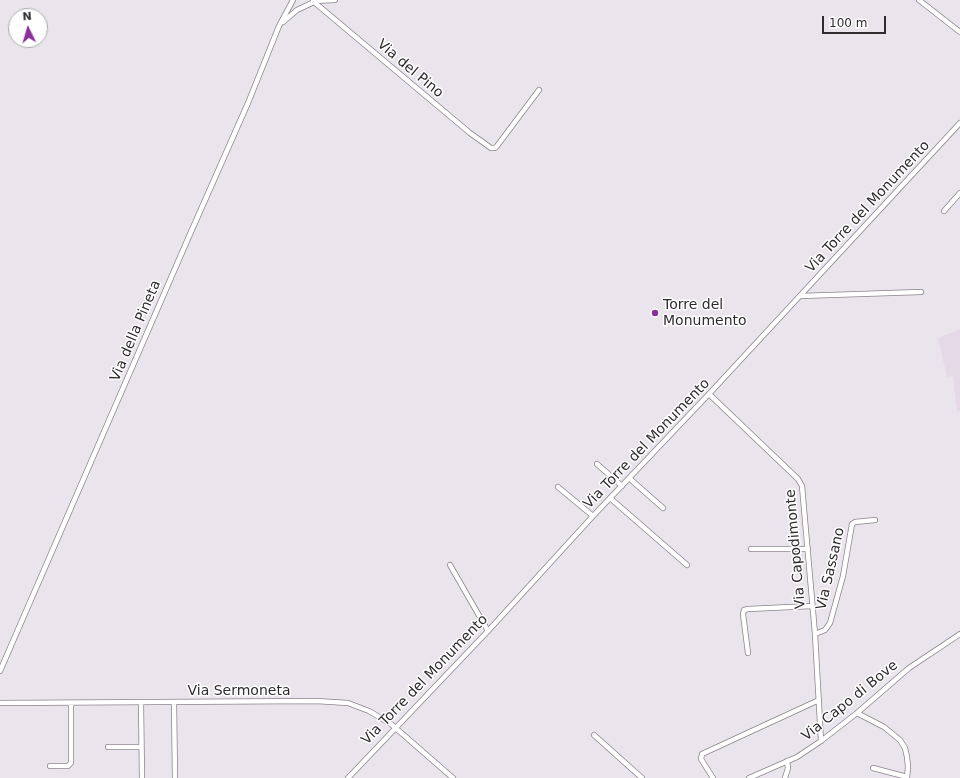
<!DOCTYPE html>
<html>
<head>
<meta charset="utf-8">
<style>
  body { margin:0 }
  #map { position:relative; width:960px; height:778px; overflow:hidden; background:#eae4ec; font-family:"DejaVu Sans",sans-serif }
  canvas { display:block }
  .north { position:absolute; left:8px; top:8px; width:40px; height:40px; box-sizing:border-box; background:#fff; border:1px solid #ababac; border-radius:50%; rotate:355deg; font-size:11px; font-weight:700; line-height:16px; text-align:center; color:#2e2c2f }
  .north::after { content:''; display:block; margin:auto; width:14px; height:18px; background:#8b2f9a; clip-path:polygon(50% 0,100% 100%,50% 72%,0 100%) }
  .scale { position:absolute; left:822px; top:16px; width:64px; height:18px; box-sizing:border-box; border:2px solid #2e2c2f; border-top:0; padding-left:5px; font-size:12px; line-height:14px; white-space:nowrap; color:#2e2c2f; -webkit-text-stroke:3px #fff; paint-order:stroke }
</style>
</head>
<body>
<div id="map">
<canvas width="960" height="778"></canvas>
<div class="north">N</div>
<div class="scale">100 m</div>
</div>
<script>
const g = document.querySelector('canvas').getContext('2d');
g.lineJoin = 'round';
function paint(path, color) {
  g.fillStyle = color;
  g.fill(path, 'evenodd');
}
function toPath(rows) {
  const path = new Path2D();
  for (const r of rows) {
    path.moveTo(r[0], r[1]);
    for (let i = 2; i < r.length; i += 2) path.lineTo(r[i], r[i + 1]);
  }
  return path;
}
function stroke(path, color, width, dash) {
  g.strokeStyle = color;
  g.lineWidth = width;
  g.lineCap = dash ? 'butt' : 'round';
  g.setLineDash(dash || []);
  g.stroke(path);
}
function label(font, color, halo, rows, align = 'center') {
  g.font = font + ' "DejaVu Sans",sans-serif';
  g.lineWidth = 3;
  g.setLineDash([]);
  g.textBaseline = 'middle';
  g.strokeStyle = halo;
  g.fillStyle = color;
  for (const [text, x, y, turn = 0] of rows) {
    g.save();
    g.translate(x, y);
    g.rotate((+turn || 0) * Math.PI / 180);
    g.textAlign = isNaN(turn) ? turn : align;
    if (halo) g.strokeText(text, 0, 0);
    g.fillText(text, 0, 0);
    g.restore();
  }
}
const built = toPath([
  [960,329,960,411,957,412,953,376,947,377,938,338]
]);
const minor = toPath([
  [919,0,960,32],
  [313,1,335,0],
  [283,22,297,10,314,2,470,133,491,148,495,148,497,146,539,90],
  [944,211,960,193],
  [800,296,921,292],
  [709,394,798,479,802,486,815,634,821,741],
  [597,464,622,486],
  [629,478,663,508],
  [558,487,593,516],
  [610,498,687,565],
  [751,549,808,549],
  [450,565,488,631],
  [815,634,825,630,830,623,843,576,852,524,855,522,875,520],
  [748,653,743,614,744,610,748,609,812,606],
  [0,671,187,241,248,103,279,26,293,0],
  [0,703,316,701,348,703,369,711,391,724,453,778],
  [141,703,142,778],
  [174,703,175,778],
  [857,713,884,727,900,740,905,748,907,757,908,767,907,778],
  [594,735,642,778],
  [108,747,141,747],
  [50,766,68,766,71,763,71,703],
  [873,768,907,777],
  [348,778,488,631,593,516,709,394,960,123],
  [713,778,701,759,702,754,819,700],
  [749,778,797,757,821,741,857,713,909,668,960,634],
  [785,778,788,768,787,761]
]);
const markers = [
  [655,313,4,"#8b2f9a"]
];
const streetNames = [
  ["Via del Pino",410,69,40],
  ["Via Torre del Monumento",868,207,-47],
  ["Via della Pineta",136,331,-67],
  ["Via Torre del Monumento",647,444,-46],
  ["Via Capodimonte",796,549,-95],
  ["Via Sassano",831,569,-77],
  ["Via Torre del Monumento",425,680,-46],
  ["Via Sermoneta",239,691],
  ["Via Capo di Bove",850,701,-39]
];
const poiNames = [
  ["Torre del",663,305],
  ["Monumento",663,321]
];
paint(built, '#e5d9e7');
stroke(minor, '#8a848b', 6);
stroke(minor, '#fff', 4.5);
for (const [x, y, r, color] of markers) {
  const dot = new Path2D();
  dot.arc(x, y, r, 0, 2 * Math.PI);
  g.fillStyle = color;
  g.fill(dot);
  stroke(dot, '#fff', 1.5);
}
label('14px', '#2e2c2f', '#fff', streetNames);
label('14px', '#2e2c2f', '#fff', poiNames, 'left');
</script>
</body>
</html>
